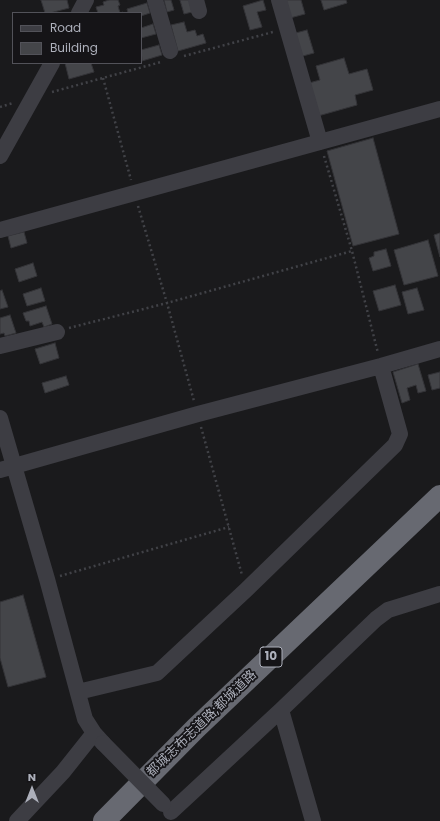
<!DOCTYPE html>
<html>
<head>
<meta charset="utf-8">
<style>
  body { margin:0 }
  #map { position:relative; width:440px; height:821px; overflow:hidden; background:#1a1a1c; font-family:Poppins,sans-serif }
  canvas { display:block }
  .legend { position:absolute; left:12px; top:12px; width:130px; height:52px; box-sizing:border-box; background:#151417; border:1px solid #525259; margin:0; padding:5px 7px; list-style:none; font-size:12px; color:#adb0bb }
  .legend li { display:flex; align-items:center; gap:8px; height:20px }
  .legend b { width:20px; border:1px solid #525259 }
  .north { position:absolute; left:12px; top:769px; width:40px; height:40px; -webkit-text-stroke:3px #151417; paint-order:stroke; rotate:0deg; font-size:11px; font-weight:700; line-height:16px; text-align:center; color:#adb0bb }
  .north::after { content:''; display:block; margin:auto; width:14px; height:18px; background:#adb0bb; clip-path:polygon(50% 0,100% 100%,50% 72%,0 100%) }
</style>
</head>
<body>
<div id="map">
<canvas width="440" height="821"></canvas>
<ul class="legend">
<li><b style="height:5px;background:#3d3d43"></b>Road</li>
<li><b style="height:11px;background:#444549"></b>Building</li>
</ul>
<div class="north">N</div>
</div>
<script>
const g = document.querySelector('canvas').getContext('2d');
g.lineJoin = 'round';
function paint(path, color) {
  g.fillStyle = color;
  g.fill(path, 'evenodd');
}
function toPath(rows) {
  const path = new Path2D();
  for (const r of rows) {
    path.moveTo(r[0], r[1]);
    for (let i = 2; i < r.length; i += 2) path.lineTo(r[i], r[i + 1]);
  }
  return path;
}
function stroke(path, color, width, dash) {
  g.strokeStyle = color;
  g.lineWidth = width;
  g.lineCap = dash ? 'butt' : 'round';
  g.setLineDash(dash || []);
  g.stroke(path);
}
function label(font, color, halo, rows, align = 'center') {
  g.font = font + ' Poppins,"Noto Sans JP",sans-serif';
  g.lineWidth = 3.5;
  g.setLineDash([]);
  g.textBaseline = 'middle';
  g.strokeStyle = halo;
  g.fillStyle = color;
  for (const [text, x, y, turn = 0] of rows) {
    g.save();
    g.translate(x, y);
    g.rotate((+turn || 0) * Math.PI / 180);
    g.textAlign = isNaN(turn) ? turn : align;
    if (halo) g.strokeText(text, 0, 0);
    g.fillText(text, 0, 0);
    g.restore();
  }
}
const building = toPath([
  [41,0,67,0,69,8,50,13,45,13,41,0],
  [109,0,118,0,120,5,118,6,120,13,123,12,123,13,98,13,96,7,104,5,103,2,109,0],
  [164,0,171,0,174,10,167,12,164,0],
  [180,0,189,0,192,12,184,14,180,0],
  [263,0,266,10,257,12,262,27,250,30,243,6,263,0],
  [284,0,301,0,305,14,290,18,284,0],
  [321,0,346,0,347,3,324,10,321,0],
  [147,3,150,13,141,16,141,13,128,13,127,9,147,3],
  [184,22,187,32,195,30,197,36,203,34,206,43,178,51,171,25,184,22],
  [153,24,156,34,141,38,141,28,153,24],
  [307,30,314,53,299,57,292,34,307,30],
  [159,45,162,55,142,61,141,50,159,45],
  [344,58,349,74,367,69,373,90,355,95,357,105,318,116,309,83,320,80,316,66,344,58],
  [65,63,91,63,94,72,69,79,65,63],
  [373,138,399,234,353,246,327,151,373,138],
  [24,232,27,243,11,248,8,236,24,232],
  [440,233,440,257,434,235,440,233],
  [428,240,438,276,404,285,394,250,428,240],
  [386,249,391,266,373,271,369,258,374,256,374,252,386,249],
  [33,263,37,276,19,282,15,269,33,263],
  [395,285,401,305,379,311,373,291,395,285],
  [41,288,45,301,27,306,23,294,41,288],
  [417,288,424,310,408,314,402,292,417,288],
  [2,290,8,307,0,309,0,291,2,290],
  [46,306,52,324,44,327,42,322,30,326,29,321,26,321,23,313,46,306],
  [10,315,16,333,5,336,4,333,0,334,0,318,10,315],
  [55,343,59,358,40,364,35,349,55,343],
  [418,364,426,391,418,393,416,385,407,388,410,400,402,403,393,372,418,364],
  [440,372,440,388,432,390,428,375,440,372],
  [66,376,69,385,45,393,42,383,66,376],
  [23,595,46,677,8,687,0,658,0,602,23,595]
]);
const path = toPath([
  [184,56,273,32],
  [103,78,131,180],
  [52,92,161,62],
  [0,107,13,103],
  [324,156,352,251,378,353],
  [138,206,167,303,194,401],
  [69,328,167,303,352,251],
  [201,427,242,575],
  [60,576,229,527]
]);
const minor = toPath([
  [155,0,170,51],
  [196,0,199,11],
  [279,0,320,142],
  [79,13,86,0],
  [0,156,52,63],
  [0,230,440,109],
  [0,346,57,332],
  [0,418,47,579,85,719,94,733,103,743],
  [0,470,198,414,381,366,440,349],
  [78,692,157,673,246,590,395,445,400,434,381,366],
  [281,710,313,821],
  [171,812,281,710,376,619,388,610,440,594],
  [17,821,63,772,94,733]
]);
const motorway = toPath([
  [104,821,196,728,440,496]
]);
const minorBridge = toPath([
  [103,743,163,804]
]);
const shields = [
  [271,657,22]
];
const shieldNames = [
  ["10",271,657]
];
const streetNames = [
  ["都城志布志道路;都城道路",202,724,-44]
];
paint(building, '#444549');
stroke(building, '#343438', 1);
stroke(path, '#414247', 2.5, [2, 3]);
stroke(minor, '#3d3d43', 16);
stroke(motorway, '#676971', 22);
stroke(minorBridge, '#3d3d43', 16);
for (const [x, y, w] of shields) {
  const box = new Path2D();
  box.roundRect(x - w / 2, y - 10, w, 20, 3);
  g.fillStyle = '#151417';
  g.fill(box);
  stroke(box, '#adb0bb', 1);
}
label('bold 12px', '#adb0bb', null, shieldNames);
label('13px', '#adb0bb', '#151417', streetNames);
</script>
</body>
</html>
